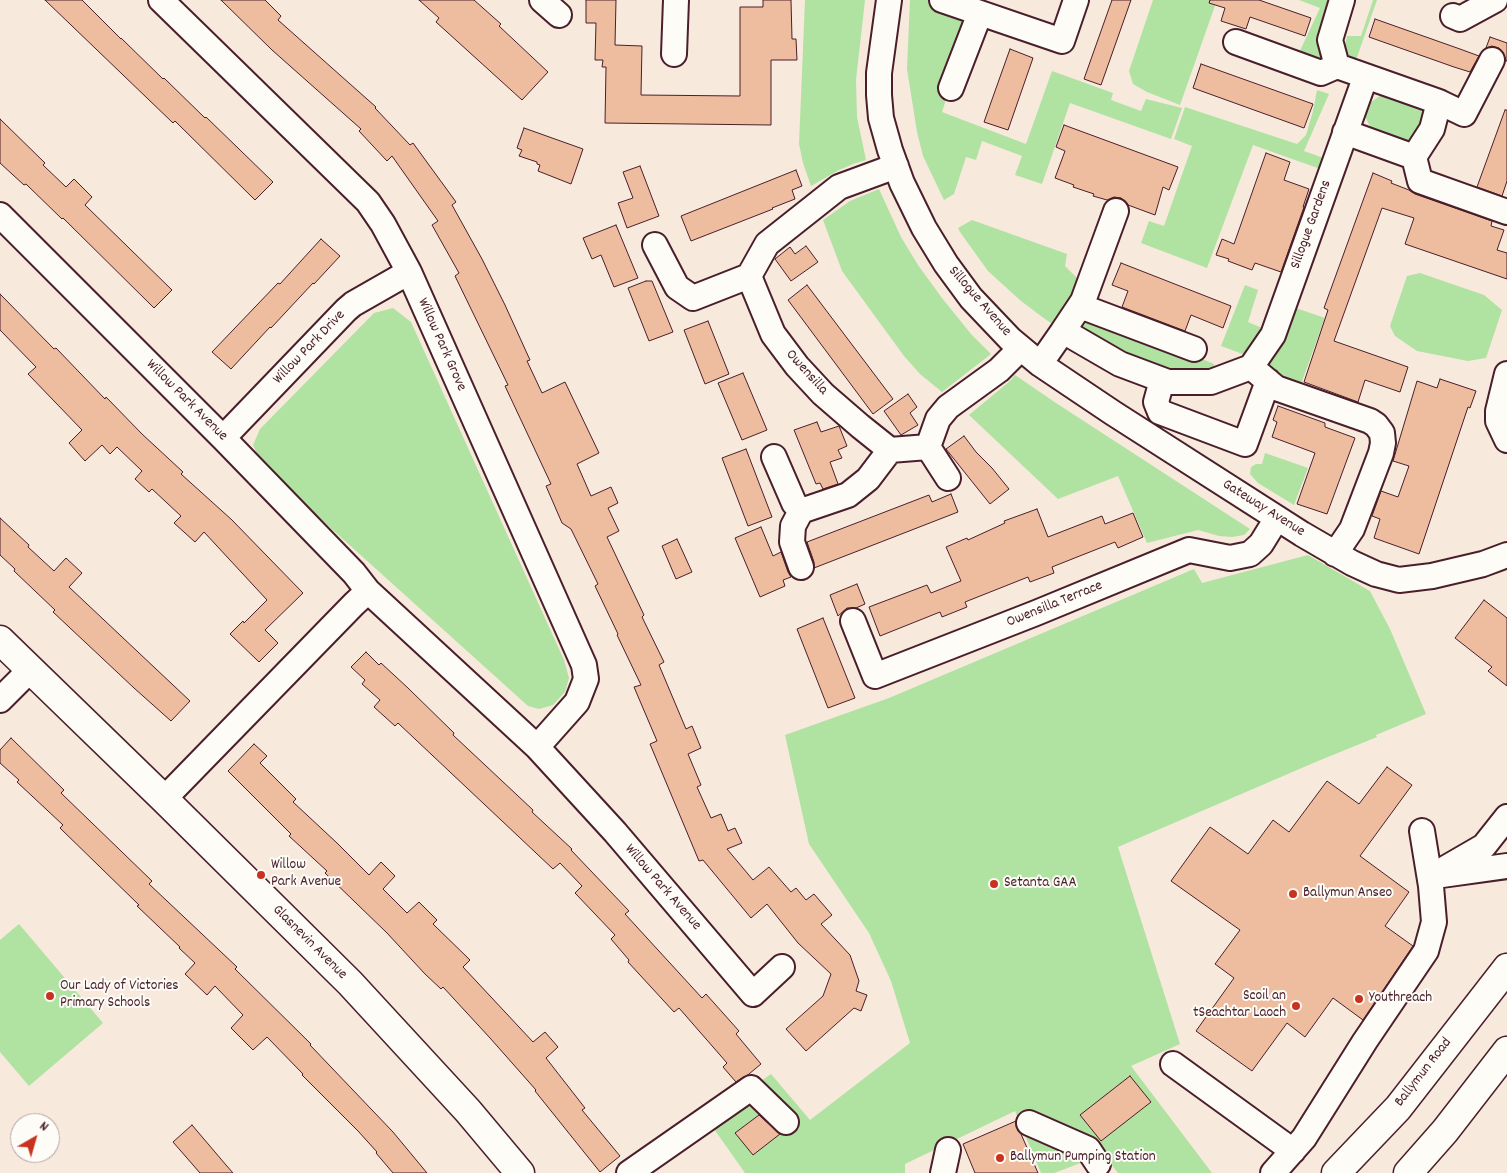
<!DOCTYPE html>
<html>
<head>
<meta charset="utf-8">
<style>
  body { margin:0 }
  #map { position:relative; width:1507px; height:1173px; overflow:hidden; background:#f8e9dd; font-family:Dekko,sans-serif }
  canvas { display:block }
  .north { position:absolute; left:10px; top:1113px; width:50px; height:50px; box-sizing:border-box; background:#fdfcf7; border:1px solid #b5a4a5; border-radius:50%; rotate:38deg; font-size:14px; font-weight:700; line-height:20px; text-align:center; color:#4a1f2b }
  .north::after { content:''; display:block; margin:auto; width:18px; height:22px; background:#c8321e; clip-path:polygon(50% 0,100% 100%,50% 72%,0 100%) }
</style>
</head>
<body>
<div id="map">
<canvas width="1507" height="1173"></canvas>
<div class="north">N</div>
</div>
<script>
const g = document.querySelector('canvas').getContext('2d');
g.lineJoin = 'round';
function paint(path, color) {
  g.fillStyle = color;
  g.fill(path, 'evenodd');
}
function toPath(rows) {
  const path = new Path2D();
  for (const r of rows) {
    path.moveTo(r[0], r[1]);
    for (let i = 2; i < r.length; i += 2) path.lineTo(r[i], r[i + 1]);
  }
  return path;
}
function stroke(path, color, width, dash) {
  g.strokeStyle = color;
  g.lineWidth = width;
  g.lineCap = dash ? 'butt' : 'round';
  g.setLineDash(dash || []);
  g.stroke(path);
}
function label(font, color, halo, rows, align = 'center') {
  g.font = font + ' Dekko,sans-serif';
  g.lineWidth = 4;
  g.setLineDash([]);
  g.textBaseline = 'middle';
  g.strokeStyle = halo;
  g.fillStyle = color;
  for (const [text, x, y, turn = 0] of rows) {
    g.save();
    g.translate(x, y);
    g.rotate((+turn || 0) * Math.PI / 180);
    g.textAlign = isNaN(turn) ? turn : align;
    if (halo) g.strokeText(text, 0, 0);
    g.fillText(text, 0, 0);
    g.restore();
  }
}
const green = toPath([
  [805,0,865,0,856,80,857,117,866,160,853,164,839,170,811,186,803,163,799,144],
  [910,0,942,0,974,11,942,112,1026,144,1052,71,1113,93,1111,100,1141,111,1146,99,1182,108,1171,139,1070,103,1042,184,1015,175,1022,156,982,141,976,160,966,157,954,194,944,200,923,156,917,132,907,69],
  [1153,0,1217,0,1180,105,1147,92,1133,84,1129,71],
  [1299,0,1336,0,1326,63,1298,55,1320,8],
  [1373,0,1377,0,1356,60,1351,60,1345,46,1347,36,1361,36],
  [1317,90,1329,94,1304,151,1329,160,1326,171,1253,145,1207,268,1141,243,1149,221,1164,226,1192,146,1174,139,1185,107,1297,144,1306,135,1313,111],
  [1381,95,1421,110,1424,120,1419,133,1409,141,1370,127,1365,116,1370,103],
  [879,189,901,237,918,265,942,298,971,334,991,354,942,392,920,374,904,356,842,271,823,220,850,201],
  [972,220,1067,254,1065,266,1087,288,1083,301,1192,355,1214,364,1211,382,1168,382,1064,332,1045,319,1021,301,988,271,960,232,958,228],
  [1420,273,1484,295,1502,310,1486,358,1468,361,1417,351,1395,336,1390,326,1407,276],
  [1245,285,1258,290,1248,322,1274,333,1284,304,1325,318,1297,395,1256,359,1221,346],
  [393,308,411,322,564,660,569,678,565,692,553,705,539,709,528,706,263,467,253,445,260,429,374,313],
  [1015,375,1056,403,1250,529,1244,535,1232,537,1219,536,1198,530,1147,543,1118,476,1058,499,969,415,1010,381],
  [1265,453,1308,468,1294,505,1258,483,1250,474,1251,467,1256,464,1262,464],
  [1308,555,1370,591,1390,629,1426,714,1376,735,1377,737,1318,761,1118,847,1180,1044,1131,1066,1212,1173,1118,1173,1101,1151,1094,1158,1054,1173,1041,1173,1015,1111,905,1164,905,1173,745,1173,707,1119,771,1074,810,1120,910,1043,891,981,869,933,809,844,785,735,889,698,1194,569,1202,583],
  [19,924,103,1023,29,1086,0,1052,0,940]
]);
const building = toPath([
  [45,0,82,0,121,39,121,38,163,79,164,78,205,118,206,117,273,182,255,200,175,121,173,123,45,0],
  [221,0,265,0,281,16,278,20,376,107,375,108,410,145,413,143,456,202,452,205,482,259,505,305,530,360,527,361,542,393,565,382,599,453,577,464,591,496,611,487,618,503,608,508,619,531,607,537,644,615,642,617,664,662,659,665,686,729,692,726,701,748,688,754,701,785,697,787,711,818,721,814,728,831,735,828,742,843,727,849,753,880,769,867,791,892,796,888,806,900,814,894,832,915,821,924,850,955,859,981,856,991,867,995,861,1011,854,1008,806,1051,786,1029,823,996,831,974,798,943,767,904,751,918,703,860,699,861,650,744,657,741,634,687,641,685,617,635,618,634,595,586,598,584,571,529,562,523,546,486,551,484,505,386,508,385,455,276,459,273,432,225,438,221,392,156,387,161,359,131,361,129,272,50,221,0],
  [419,0,474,0,501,24,499,26,548,72,522,100,436,22,439,18,419,0],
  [586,0,616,0,615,45,642,46,641,95,740,96,740,7,763,7,763,0,791,0,792,39,796,39,797,60,771,60,771,125,605,123,606,67,602,67,603,60,595,60,596,23,586,23,586,0],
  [1112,0,1131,0,1101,85,1084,79,1112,0],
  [1210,0,1259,0,1311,18,1305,36,1250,17,1246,29,1221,21,1225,8,1209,3,1210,0],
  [1375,19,1460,49,1479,56,1470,72,1454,67,1369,37,1375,19],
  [1490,37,1507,43,1507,61,1506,61,1503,52,1499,48,1492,46,1486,48,1490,37],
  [1010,49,1033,58,1008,130,984,122,1010,49],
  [1201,64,1313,104,1304,128,1193,88,1201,64],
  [1505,110,1507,110,1507,181,1502,196,1477,187,1505,110],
  [0,119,45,163,43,165,66,187,74,179,92,197,85,205,172,290,154,308,63,218,62,219,26,184,24,185,0,163,0,119],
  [1064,125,1178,167,1169,190,1163,187,1155,215,1128,205,1126,202,1121,198,1114,197,1107,200,1093,196,1094,194,1073,187,1074,185,1055,178,1065,151,1056,147,1064,125],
  [524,128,583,149,571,184,538,171,540,165,537,164,537,162,519,156,522,150,517,148,524,128],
  [1266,153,1290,162,1284,180,1309,189,1303,207,1304,207,1281,272,1255,263,1252,270,1228,261,1229,259,1216,255,1222,239,1234,244,1266,153],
  [640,166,659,216,627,228,618,203,633,198,623,172,640,166],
  [796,170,802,186,792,190,795,199,772,208,773,209,691,241,681,216,796,170],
  [1373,173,1392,181,1391,183,1409,190,1415,194,1492,221,1491,226,1504,230,1497,250,1507,253,1507,279,1405,244,1414,218,1382,208,1334,341,1408,367,1400,392,1365,380,1358,402,1304,382,1328,310,1324,308,1373,173],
  [616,225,638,278,614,287,601,255,592,259,583,238,616,225],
  [321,239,340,256,314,284,313,283,271,328,270,327,231,369,212,352,278,283,280,284,321,239],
  [806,246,818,262,791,281,775,259,790,247,795,254,806,246],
  [1121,263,1231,306,1223,328,1191,315,1185,331,1122,307,1128,291,1112,285,1121,263],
  [646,281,652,281,673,332,649,341,628,288,646,281],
  [807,285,893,399,873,414,788,300,807,285],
  [0,294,54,349,56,348,105,399,106,397,142,434,183,472,181,474,232,520,303,593,265,630,278,643,259,662,230,634,243,621,244,623,267,600,204,532,195,542,174,523,181,516,152,489,149,492,135,479,142,471,117,447,110,454,102,445,85,461,69,443,82,430,28,374,36,367,0,330,0,294],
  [708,321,729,374,705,384,684,330,708,321],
  [743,373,767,430,742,440,718,383,743,373],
  [1440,379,1476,391,1470,408,1468,407,1419,554,1374,538,1380,519,1372,516,1381,491,1398,497,1409,466,1393,461,1417,381,1437,388,1440,379],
  [908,394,917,407,910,413,918,425,901,435,884,411,908,394],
  [1278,406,1325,423,1325,427,1355,438,1327,514,1297,504,1315,453,1272,437,1277,422,1273,420,1278,406],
  [817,422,821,432,839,426,847,446,838,450,842,458,830,462,838,484,823,489,820,483,816,484,794,430,817,422],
  [964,436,976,452,992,468,1009,489,990,504,946,449,964,436],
  [746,449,772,517,748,526,722,458,746,449],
  [951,494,958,512,814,568,814,562,807,542,929,495,932,502,951,494],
  [1037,509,1048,537,1102,516,1105,524,1133,513,1143,537,1118,548,1115,542,1052,567,1054,573,1030,582,1028,577,965,602,967,607,942,617,940,612,880,636,869,607,927,585,931,593,961,581,946,547,967,538,968,540,1005,523,1004,521,1037,509],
  [0,518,29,545,28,547,54,571,66,558,82,573,69,587,190,701,171,721,134,688,53,612,55,610,14,571,15,569,0,555,0,518],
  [761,527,773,556,781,552,788,572,791,577,783,580,785,586,760,597,735,538,761,527],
  [677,539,692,572,676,579,662,546,677,539],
  [857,584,865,604,856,608,847,608,838,616,830,595,857,584],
  [1484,600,1507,618,1507,686,1488,671,1492,667,1455,638,1484,600],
  [823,618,855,698,828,708,797,629,823,618],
  [366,652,379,665,381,663,408,688,454,733,453,735,533,810,532,812,572,849,571,850,629,911,625,914,702,998,706,994,739,1031,736,1034,761,1064,749,1074,736,1082,723,1067,727,1063,679,1008,674,1012,628,962,629,960,611,939,615,935,575,893,582,886,560,863,553,869,398,723,395,726,374,707,380,700,362,684,365,680,351,667,366,652],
  [11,738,64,790,61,793,152,881,149,884,237,967,235,969,311,1044,310,1045,393,1132,427,1173,393,1173,376,1153,377,1152,358,1131,302,1075,303,1074,267,1037,253,1050,231,1028,243,1015,215,986,207,995,185,974,195,963,179,948,180,947,137,906,139,905,60,828,63,825,17,782,19,780,0,763,0,750,11,738],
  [254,744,267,756,260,763,296,799,293,802,337,843,369,875,381,862,395,876,383,889,407,913,419,902,437,920,433,924,470,960,463,967,533,1042,545,1032,558,1047,546,1058,585,1108,582,1110,620,1156,600,1172,535,1091,536,1090,490,1038,443,987,441,989,425,974,387,933,325,873,327,871,289,836,291,834,228,771,254,744],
  [1387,767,1412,785,1360,856,1409,892,1385,926,1413,946,1363,1020,1333,998,1305,1037,1287,1023,1252,1071,1196,1031,1234,978,1215,964,1240,930,1171,881,1210,827,1248,854,1273,820,1289,832,1327,781,1359,804,1387,767],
  [1130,1076,1151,1102,1101,1141,1080,1115,1130,1076],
  [759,1115,780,1134,753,1155,735,1133,759,1115],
  [1016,1121,1018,1131,1021,1134,1038,1173,975,1173,963,1144,1016,1121],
  [192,1125,226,1165,233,1173,200,1173,173,1142,192,1125]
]);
const minor = toPath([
  [161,0,368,202,383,224,409,272,584,665,586,679,577,702,537,747],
  [542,0,559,15],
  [889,0,879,73,879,95,881,118,890,150,902,183,924,228,946,264,971,298,1010,339,1040,364,1113,413,1302,534,1352,563,1376,574,1399,580,1432,576,1483,564,1507,555],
  [942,0,1062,41,1076,0],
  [1342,0,1330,40,1337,66,1439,102,1432,129,1414,157,1345,132],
  [1453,16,1460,19,1495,0],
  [1236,42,1321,73,1337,66],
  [674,54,676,0],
  [951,88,980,13],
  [1439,102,1464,114,1492,60],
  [1414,157,1420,181,1507,212],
  [0,215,223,438,354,573,368,591,537,747,615,832,753,994,782,967],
  [655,245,677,287,693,298,749,276,767,244,839,187,896,166],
  [749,276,773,334,797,366,823,394,860,426,890,450],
  [1080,306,1194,349],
  [1063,331,1083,301,1116,211],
  [1040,364,1063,331,1120,364,1168,382,1211,382,1251,367],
  [1251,367,1273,335,1365,78],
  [1251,367,1276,388,1370,421,1376,425,1382,433,1383,443,1381,453,1352,529,1335,554],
  [1507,374,1498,411,1498,421,1507,440],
  [1162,380,1156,402,1160,412,1245,444,1268,381],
  [223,438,346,310,353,304,409,272],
  [774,457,794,503,801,511],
  [948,478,928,447,938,419,948,407,999,370,1020,349],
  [801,567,792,542,793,526,801,511,848,495,868,479,890,450,928,447],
  [853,621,875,676,1036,613,1189,550,1230,558,1250,554,1261,544,1277,518],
  [0,700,31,669],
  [164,799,354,604,368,591],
  [1507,817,1484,846,1446,868,1442,875,1507,866],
  [1173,1064,1293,1151],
  [1029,1123,1088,1149,1098,1164],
  [629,1173,751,1088,786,1122],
  [943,1173,948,1150],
  [1273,1173,1304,1138,1365,1041,1426,951,1434,922,1431,886,1422,831]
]);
const major = toPath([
  [0,640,164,799,350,983,468,1111,520,1173],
  [1336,1173,1398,1108,1507,968],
  [1408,1173,1445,1131,1507,1051]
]);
const markers = [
  [261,875,5,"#c8321e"],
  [994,884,5,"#c8321e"],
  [1293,894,5,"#c8321e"],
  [50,996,5,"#c8321e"],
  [1359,999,5,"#c8321e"],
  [1296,1006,5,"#c8321e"],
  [1000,1158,5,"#c8321e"]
];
const streetNames = [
  ["Sillogue Gardens",1312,225,-70],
  ["Sillogue Avenue",979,302,49],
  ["Willow Park Grove",441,345,66],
  ["Willow Park Drive",310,348,-46],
  ["Owensilla",806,373,48],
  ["Willow Park Avenue",186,401,45],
  ["Gateway Avenue",1263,509,32],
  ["Owensilla Terrace",1055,605,-22],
  ["Willow Park Avenue",662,888,49],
  ["Glasnevin Avenue",309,943,45],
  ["Ballymun Road",1424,1073,-52]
];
const poiNames = [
  ["Willow",271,866],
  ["Park Avenue",271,883],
  ["Setanta GAA",1004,884],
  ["Ballymun Anseo",1303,894],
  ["Our Lady of Victories",60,987],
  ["Primary Schools",60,1004],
  ["Scoil an",1286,997,"right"],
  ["tSeachtar Laoch",1286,1014,"right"],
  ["Youthreach",1369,999],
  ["Ballymun Pumping Station",1010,1158]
];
paint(green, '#b0e2a2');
paint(building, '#eebc9f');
stroke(building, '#4a1f2b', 1);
stroke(minor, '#4a1f2b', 28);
stroke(major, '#4a1f2b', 31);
stroke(minor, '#fdfcf7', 24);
stroke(major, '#fdfcf7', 28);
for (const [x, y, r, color] of markers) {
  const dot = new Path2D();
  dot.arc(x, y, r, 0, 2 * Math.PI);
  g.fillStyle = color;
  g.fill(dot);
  stroke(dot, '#fdfcf7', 2);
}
label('15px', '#4a1f2b', '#fdfcf7', streetNames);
label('15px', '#4a1f2b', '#fdfcf7', poiNames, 'left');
</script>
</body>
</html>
